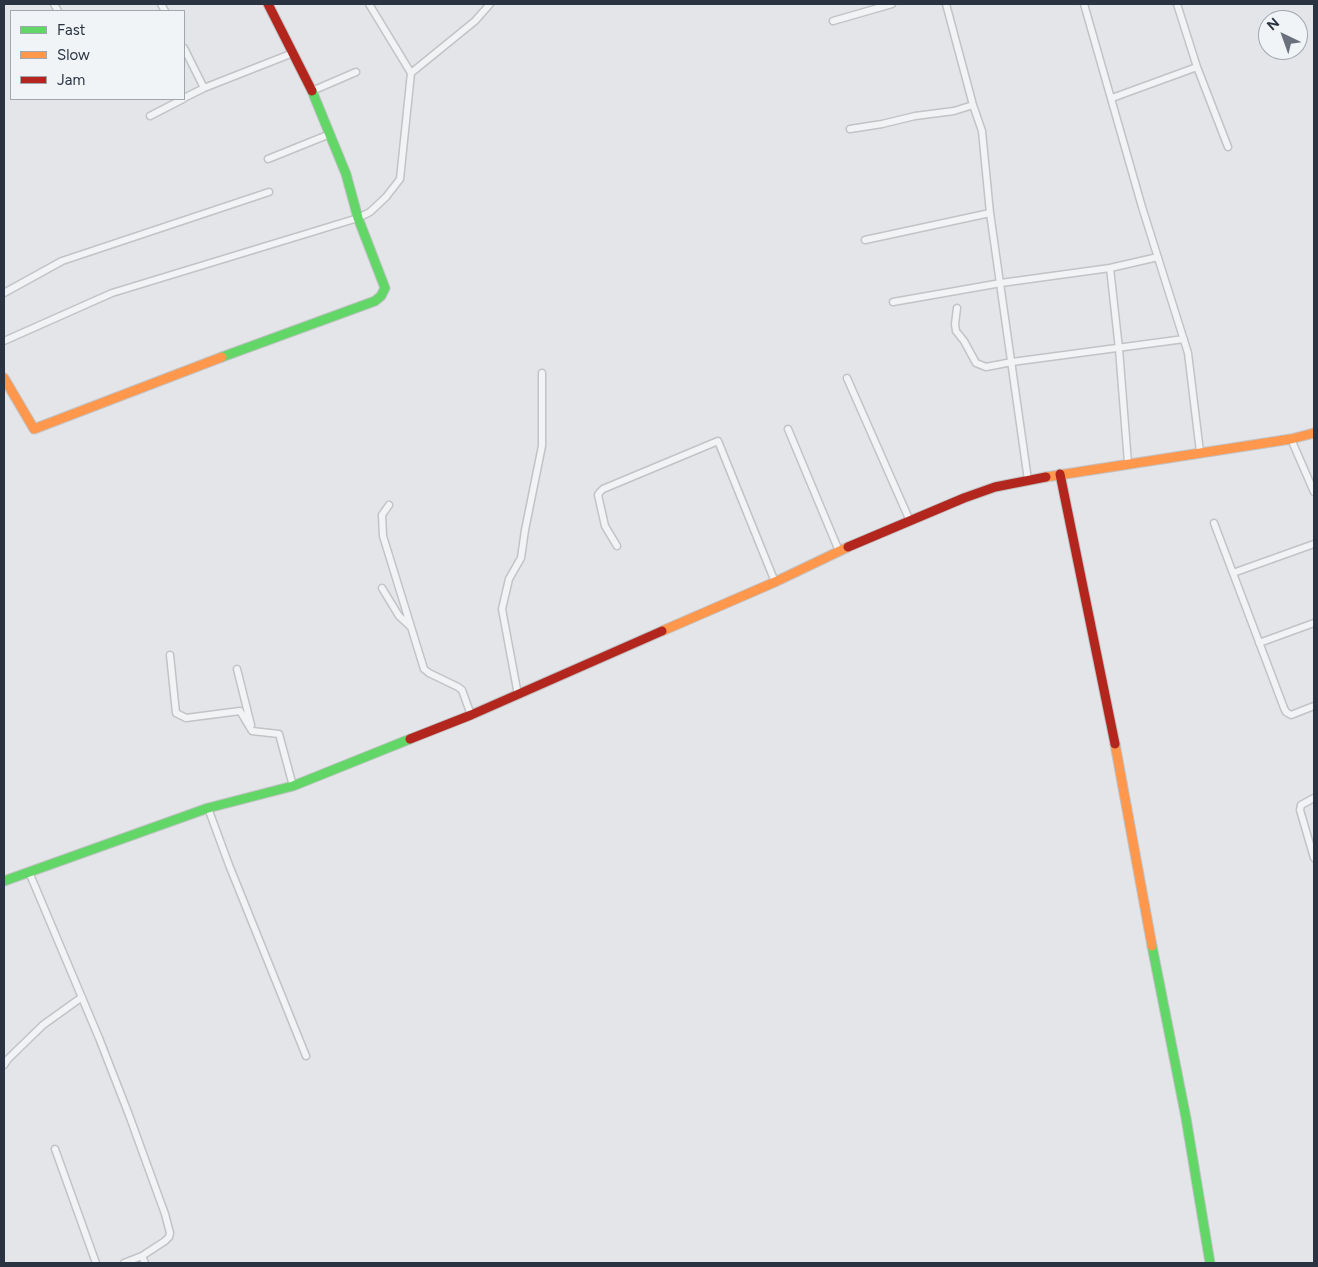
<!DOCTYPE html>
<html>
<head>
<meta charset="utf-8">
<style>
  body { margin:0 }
  #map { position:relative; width:1318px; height:1267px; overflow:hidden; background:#e3e5e8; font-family:Figtree,sans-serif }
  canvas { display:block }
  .frame { position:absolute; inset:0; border:5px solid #293342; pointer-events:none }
  .legend { position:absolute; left:10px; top:10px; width:175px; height:90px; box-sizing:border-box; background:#f0f4f7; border:1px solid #a0a7af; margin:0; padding:6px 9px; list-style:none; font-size:15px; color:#293342 }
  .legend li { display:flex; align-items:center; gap:10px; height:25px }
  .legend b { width:25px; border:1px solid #a0a7af }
  .north { position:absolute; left:1258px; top:10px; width:50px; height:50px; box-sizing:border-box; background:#f0f4f7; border:1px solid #a0a7af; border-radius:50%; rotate:318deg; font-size:14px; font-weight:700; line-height:20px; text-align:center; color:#293342 }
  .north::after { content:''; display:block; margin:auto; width:18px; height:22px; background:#6a717c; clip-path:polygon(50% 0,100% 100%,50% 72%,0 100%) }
</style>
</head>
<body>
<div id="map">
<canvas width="1318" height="1267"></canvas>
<div class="frame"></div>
<ul class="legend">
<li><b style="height:6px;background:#63d668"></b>Fast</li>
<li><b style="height:6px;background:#ff974d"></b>Slow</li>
<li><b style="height:6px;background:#b3261e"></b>Jam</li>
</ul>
<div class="north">N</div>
</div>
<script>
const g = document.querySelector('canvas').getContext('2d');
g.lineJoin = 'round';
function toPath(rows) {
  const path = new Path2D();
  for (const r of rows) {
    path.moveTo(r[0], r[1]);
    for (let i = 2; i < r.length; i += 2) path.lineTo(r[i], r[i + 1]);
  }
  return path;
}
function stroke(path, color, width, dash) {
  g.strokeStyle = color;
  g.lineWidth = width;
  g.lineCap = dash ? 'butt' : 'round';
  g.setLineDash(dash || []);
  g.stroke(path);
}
const street = toPath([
  [54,4,58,11],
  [161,4,165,11],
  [946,4,973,105,982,131,990,213,1028,480],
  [1084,4,1142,207,1188,353,1200,452],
  [1177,4,1197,67,1228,147],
  [833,21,892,4],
  [184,48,204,88],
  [411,73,475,21,490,4],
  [312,91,356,72],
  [184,98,204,88,293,53],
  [1112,98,1197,67],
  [150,116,183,99],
  [850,129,882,124,915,116,954,111,973,105],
  [268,159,330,134],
  [865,240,990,213],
  [1110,268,1119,349,1128,463],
  [4,293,62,261,269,192],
  [893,302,1001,283,1110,268,1158,257],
  [957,308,955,324,956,331,964,341,976,363,986,367,1012,362,1184,339],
  [4,341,112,293,358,218,370,212,386,197,400,179,411,73,369,4],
  [847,378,910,521],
  [788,429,839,551],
  [1291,439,1314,492],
  [389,505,382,515,383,536,424,669,429,673,458,687,462,690,471,715],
  [1214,523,1284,708,1286,712,1291,715,1314,706],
  [617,546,605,526,598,495,600,492,603,489,718,441,775,582],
  [1233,573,1314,544],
  [382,588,399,616,411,627],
  [1259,643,1314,623],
  [170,655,176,713,186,718,240,711,252,731,279,734,293,786],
  [237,669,251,725],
  [518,695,502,609,509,579,521,558,525,530,542,446,542,373],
  [1314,798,1301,805,1300,810,1314,858],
  [208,808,229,865,306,1056],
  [29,872,99,1038,129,1115,165,1214,170,1233,169,1237,165,1241,142,1256,124,1263],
  [4,1065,8,1059,43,1025,82,997],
  [55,1149,96,1263],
  [142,1256,145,1263]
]);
const fast = toPath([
  [222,357,375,301,381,296,385,288,358,218,346,174,312,91],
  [4,881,208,808,293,786,410,739],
  [1152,946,1186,1118,1210,1263]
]);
const slow = toPath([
  [4,378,34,429,222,357],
  [1046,477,1291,439,1314,433],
  [662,631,775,582,848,547],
  [1115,744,1152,946]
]);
const jam = toPath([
  [268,4,312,91],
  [1060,474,1115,744],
  [848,547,964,498,995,487,1046,477],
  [410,739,471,715,662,631]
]);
stroke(street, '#c1c3c6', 9);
stroke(fast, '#c1c3c6', 11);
stroke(slow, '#c1c3c6', 11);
stroke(jam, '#c1c3c6', 11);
stroke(street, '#f2f3f5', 6);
stroke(fast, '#63d668', 9);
stroke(slow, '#ff974d', 9);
stroke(jam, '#b3261e', 9);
</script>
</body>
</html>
